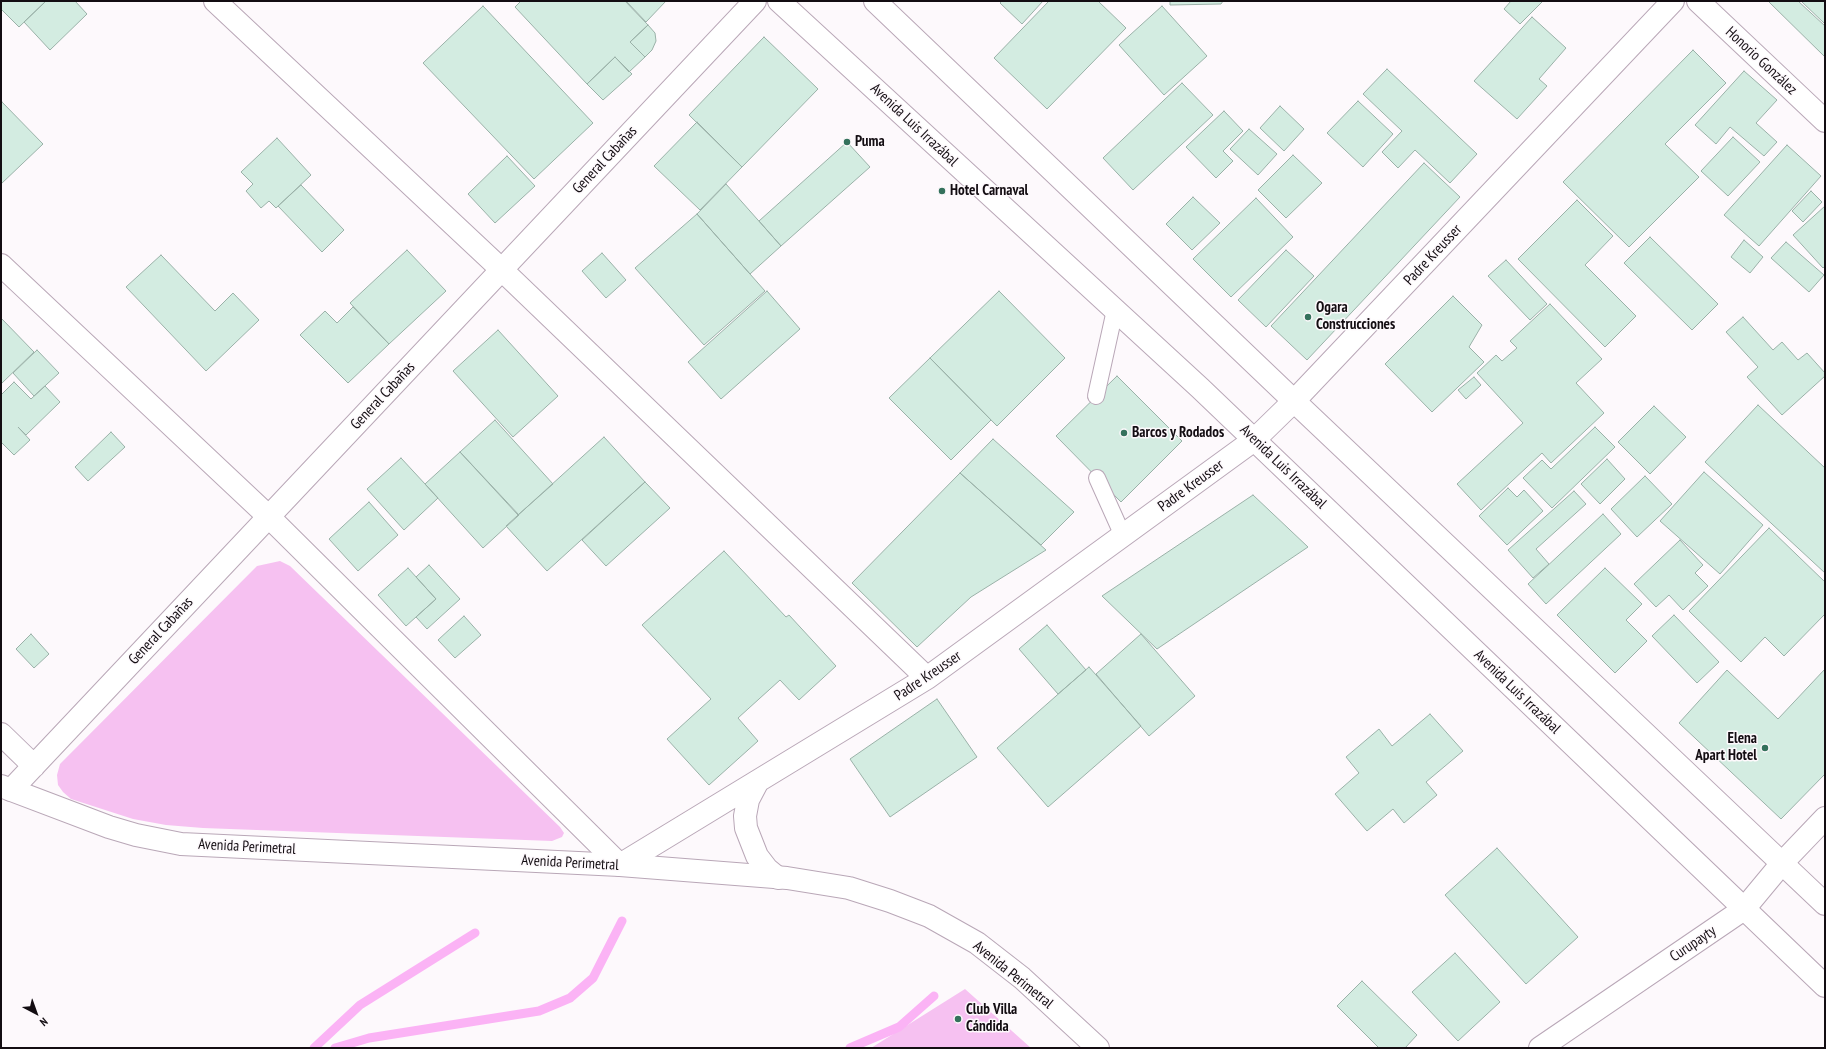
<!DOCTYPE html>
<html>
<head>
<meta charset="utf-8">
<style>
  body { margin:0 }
  #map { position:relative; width:1826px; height:1049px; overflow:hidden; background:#fdf9fc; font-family:"PT Sans Narrow",sans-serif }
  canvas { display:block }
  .frame { position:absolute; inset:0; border:2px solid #130d12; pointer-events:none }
  .north { position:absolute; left:16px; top:993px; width:40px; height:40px; -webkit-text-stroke:3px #fdf9fc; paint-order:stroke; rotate:139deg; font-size:11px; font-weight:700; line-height:16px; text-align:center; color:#130d12 }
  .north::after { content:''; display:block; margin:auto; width:14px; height:18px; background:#130d12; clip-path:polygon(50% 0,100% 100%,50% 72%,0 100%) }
</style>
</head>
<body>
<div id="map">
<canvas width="1826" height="1049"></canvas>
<div class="frame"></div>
<div class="north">N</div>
</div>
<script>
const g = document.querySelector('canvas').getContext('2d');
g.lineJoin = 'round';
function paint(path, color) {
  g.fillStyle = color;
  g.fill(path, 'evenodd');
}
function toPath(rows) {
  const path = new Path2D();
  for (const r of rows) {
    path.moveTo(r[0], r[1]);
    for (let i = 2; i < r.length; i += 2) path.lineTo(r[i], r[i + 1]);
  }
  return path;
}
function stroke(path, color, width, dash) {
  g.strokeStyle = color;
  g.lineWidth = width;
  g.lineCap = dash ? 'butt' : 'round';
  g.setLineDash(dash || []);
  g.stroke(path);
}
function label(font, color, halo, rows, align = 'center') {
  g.font = font + ' "PT Sans Narrow",sans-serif';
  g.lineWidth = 3;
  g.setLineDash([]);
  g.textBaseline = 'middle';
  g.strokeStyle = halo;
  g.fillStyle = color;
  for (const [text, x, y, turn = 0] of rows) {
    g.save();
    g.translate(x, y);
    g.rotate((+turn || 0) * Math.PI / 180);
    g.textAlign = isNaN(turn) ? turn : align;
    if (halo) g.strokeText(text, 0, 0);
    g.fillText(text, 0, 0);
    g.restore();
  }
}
const green = toPath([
  [280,561,290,566,560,827,564,833,562,837,552,841,203,828,166,825,133,819,71,799,63,792,58,785,57,775,60,764,257,566],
  [965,989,1031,1048,871,1048]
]);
const stream = toPath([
  [314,1048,360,1005,475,933],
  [335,1048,369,1038,539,1011,570,998,593,978,622,921],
  [850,1048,899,1027,934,996]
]);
const building = toPath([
  [1,1,46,1,19,27,1,9,1,1],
  [46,1,75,1,87,14,50,50,24,22,46,1],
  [521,1,625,1,648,25,630,42,645,57,629,72,615,57,587,84,515,7,521,1],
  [626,1,666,1,646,22,626,1],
  [1002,1,1043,1,1022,24,1000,3,1002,1],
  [1049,1,1098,1,1126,28,1047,109,994,58,1049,1],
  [1170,1,1223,1,1221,4,1170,5,1170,1],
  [1511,1,1543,1,1520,24,1504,9,1511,1],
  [1768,1,1798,1,1825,26,1825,57,1768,1],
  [1801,1,1825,1,1825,24,1801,1],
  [483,6,593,123,534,179,423,63,483,6],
  [1162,6,1207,56,1164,95,1119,45,1162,6],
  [1532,17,1566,48,1539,79,1547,86,1517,119,1474,81,1532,17],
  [648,25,655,33,656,41,652,50,645,57,630,42,648,25],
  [764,37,818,89,742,167,689,115,764,37],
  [1693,50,1726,83,1665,144,1699,177,1629,247,1563,182,1693,50],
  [615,57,632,74,603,100,587,84,615,57],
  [1387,69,1477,154,1450,183,1415,150,1398,168,1382,152,1402,131,1363,94,1387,69],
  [1744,71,1777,100,1756,123,1777,142,1764,156,1730,127,1716,144,1695,125,1744,71],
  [1182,83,1213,115,1133,190,1103,158,1182,83],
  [1358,101,1393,134,1363,167,1327,133,1358,101],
  [2,102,43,144,1,184,1,103,2,102],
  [1280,106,1304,129,1284,151,1260,128,1280,106],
  [1224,111,1243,131,1223,151,1233,161,1216,178,1186,147,1224,111],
  [697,122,742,167,700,210,654,166,697,122],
  [1249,129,1277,154,1258,175,1230,149,1249,129],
  [1733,137,1760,162,1728,196,1701,171,1733,137],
  [277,138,311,175,276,208,269,201,261,208,246,191,253,184,241,172,277,138],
  [847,142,870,167,781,246,759,221,847,142],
  [1787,145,1821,176,1759,246,1724,215,1787,145],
  [1293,155,1322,183,1286,218,1258,190,1293,155],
  [507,156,535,186,495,223,468,194,507,156],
  [1424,163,1460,197,1307,360,1271,326,1424,163],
  [726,184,781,246,750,274,697,214,726,184],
  [301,185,344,230,322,252,278,206,301,185],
  [1811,191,1822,202,1803,222,1792,211,1811,191],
  [1193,197,1220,223,1192,250,1166,224,1193,197],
  [1256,198,1293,237,1231,297,1193,259,1256,198],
  [1577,200,1613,236,1585,265,1636,316,1605,347,1518,259,1577,200],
  [1825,206,1825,266,1823,268,1793,235,1825,206],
  [697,214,765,291,704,345,635,268,697,214],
  [1650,237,1718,304,1692,330,1624,263,1650,237],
  [1744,240,1763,257,1750,273,1731,257,1744,240],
  [1786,242,1824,275,1809,292,1771,258,1786,242],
  [407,250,446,291,389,344,350,303,407,250],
  [1286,250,1314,276,1266,327,1238,300,1286,250],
  [602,253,626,280,606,298,582,271,602,253],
  [161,255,215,311,233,293,259,320,206,371,126,287,161,255],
  [1506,260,1547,304,1530,320,1488,276,1506,260],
  [767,291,800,329,721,399,688,362,767,291],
  [999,291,1065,358,997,426,930,358,999,291],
  [1453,296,1482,325,1469,347,1484,362,1432,412,1385,364,1453,296],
  [1550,304,1602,359,1576,383,1604,413,1551,463,1542,453,1481,510,1457,484,1523,423,1477,373,1496,355,1502,361,1517,348,1510,341,1550,304],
  [353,307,389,344,348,383,300,335,325,311,337,323,353,307],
  [1743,317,1773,350,1782,342,1798,360,1807,353,1825,373,1825,376,1782,415,1747,377,1758,367,1726,332,1743,317],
  [1,318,34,352,1,384,1,318],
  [498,330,558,396,513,437,453,371,498,330],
  [37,350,59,373,34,396,13,373,37,350],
  [930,358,991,420,951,460,889,398,930,358],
  [1117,376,1182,441,1121,502,1056,436,1117,376],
  [1474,377,1481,385,1466,399,1458,390,1474,377],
  [14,382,31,399,45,386,60,402,26,435,18,427,30,440,14,455,2,443,1,444,1,395,14,382],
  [1758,405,1825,468,1825,573,1705,462,1758,405],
  [1654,406,1686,437,1650,474,1618,442,1654,406],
  [495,420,553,484,518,515,460,452,495,420],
  [1595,427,1615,447,1552,508,1523,478,1542,460,1551,469,1595,427],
  [111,432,125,447,88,481,75,467,111,432],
  [604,437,645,482,547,571,506,526,604,437],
  [993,439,1074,512,1041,545,960,473,993,439],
  [460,452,519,515,483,548,425,484,460,452],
  [401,458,438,498,404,530,367,489,401,458],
  [1607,459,1625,479,1600,504,1581,484,1607,459],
  [1704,472,1763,525,1720,574,1660,521,1704,472],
  [960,473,1046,550,971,597,917,647,852,583,960,473],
  [1645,476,1672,504,1637,537,1611,509,1645,476],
  [645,482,670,508,606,566,582,540,645,482],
  [1508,488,1517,497,1524,490,1543,511,1507,545,1479,516,1508,488],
  [1574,491,1586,504,1536,549,1549,564,1533,578,1508,550,1574,491],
  [1253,495,1308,547,1157,649,1102,596,1253,495],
  [369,502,398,535,358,571,329,539,369,502],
  [1603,514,1621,534,1546,604,1528,584,1603,514],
  [1769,528,1825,582,1825,614,1784,656,1765,637,1741,662,1689,611,1769,528],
  [1680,540,1703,565,1695,573,1708,586,1683,610,1669,595,1656,607,1634,584,1680,540],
  [724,551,786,617,789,615,836,666,799,700,780,680,738,718,758,741,709,785,667,739,711,699,642,625,724,551],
  [429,565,460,599,427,629,416,617,436,599,416,577,429,565],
  [408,568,436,599,406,626,378,595,408,568],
  [1605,568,1642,604,1626,620,1647,641,1615,673,1557,615,1605,568],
  [1674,615,1719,662,1697,683,1652,636,1674,615],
  [464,616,481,635,455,658,438,640,464,616],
  [1047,625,1086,670,1058,694,1019,649,1047,625],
  [31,634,49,654,34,668,16,649,31,634],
  [1141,634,1195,696,1149,736,1096,674,1141,634],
  [1089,667,1141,726,1048,807,997,748,1089,667],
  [1825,669,1825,774,1781,819,1679,723,1727,670,1778,719,1825,669],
  [937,699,977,757,890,817,850,759,937,699],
  [1430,714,1463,751,1426,782,1437,795,1404,823,1393,809,1367,831,1335,794,1359,773,1346,757,1379,729,1392,746,1430,714],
  [1497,848,1578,937,1526,984,1445,895,1497,848],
  [1455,953,1500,1002,1458,1041,1412,992,1455,953],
  [1362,981,1417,1035,1405,1048,1379,1048,1337,1006,1362,981]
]);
const service = toPath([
  [1096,396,1115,310],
  [1097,478,1123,536]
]);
const minor = toPath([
  [215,1,502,270,927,678],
  [1698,1,1825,121],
  [1,265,269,517,620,865,927,678,1254,440,1294,401,1673,1],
  [1,734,34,766],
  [758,781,748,800,745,816,746,828,757,856,767,869,778,878],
  [11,790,755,1]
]);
const tertiary = toPath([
  [1540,1048,1744,909,1783,862,1825,818]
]);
const primary = toPath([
  [1,786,109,827,136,835,181,844,620,865,787,878,849,888,890,901,929,916,977,943,1022,978,1098,1048]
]);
const trunk = toPath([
  [779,1,1200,388,1825,986],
  [875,1,1294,401,1825,904]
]);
const markers = [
  [847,142,4,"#34715c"],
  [942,191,4,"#34715c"],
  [1308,317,4,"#34715c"],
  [1124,433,4,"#34715c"],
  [1765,748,4,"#34715c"],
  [958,1019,4,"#34715c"]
];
const streetNames = [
  ["Honorio González",1761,61,43],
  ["Avenida Luis Irrazábal",914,125,43],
  ["General Cabañas",605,160,-47],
  ["Padre Kreusser",1433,255,-47],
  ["General Cabañas",383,396,-47],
  ["Avenida Luis Irrazábal",1283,467,44],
  ["Padre Kreusser",1191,486,-36],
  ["General Cabañas",161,631,-47],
  ["Padre Kreusser",928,676,-34],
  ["Avenida Luis Irrazábal",1517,692,44],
  ["Avenida Perimetral",247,847,3],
  ["Avenida Perimetral",570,863,3],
  ["Curupayty",1693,944,-34],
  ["Avenida Perimetral",1013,975,39]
];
const poiNames = [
  ["Puma",855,142],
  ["Hotel Carnaval",950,191],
  ["Ogara",1316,308],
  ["Construcciones",1316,325],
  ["Barcos y Rodados",1132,433],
  ["Elena",1757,739,"right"],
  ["Apart Hotel",1757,756,"right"],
  ["Club Villa",966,1010],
  ["Cándida",966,1027]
];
paint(green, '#f6c1f1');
stroke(stream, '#fbb3f5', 9);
paint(building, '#d3ece1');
stroke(building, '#9ab1a8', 1);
stroke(service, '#b9a7b7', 18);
stroke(minor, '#b9a7b7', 24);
stroke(tertiary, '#b9a7b7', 24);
stroke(primary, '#b9a7b7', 24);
stroke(trunk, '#b9a7b7', 24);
stroke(service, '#fff', 16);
stroke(minor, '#fff', 22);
stroke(tertiary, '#fff', 22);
stroke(primary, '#fff', 22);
stroke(trunk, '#fff', 22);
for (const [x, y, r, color] of markers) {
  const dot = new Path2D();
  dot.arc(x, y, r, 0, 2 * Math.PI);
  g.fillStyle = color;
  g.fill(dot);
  stroke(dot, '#fdf9fc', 1.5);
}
label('15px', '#130d12', '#fdf9fc', streetNames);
label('bold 15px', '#130d12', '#fdf9fc', poiNames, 'left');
</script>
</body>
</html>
